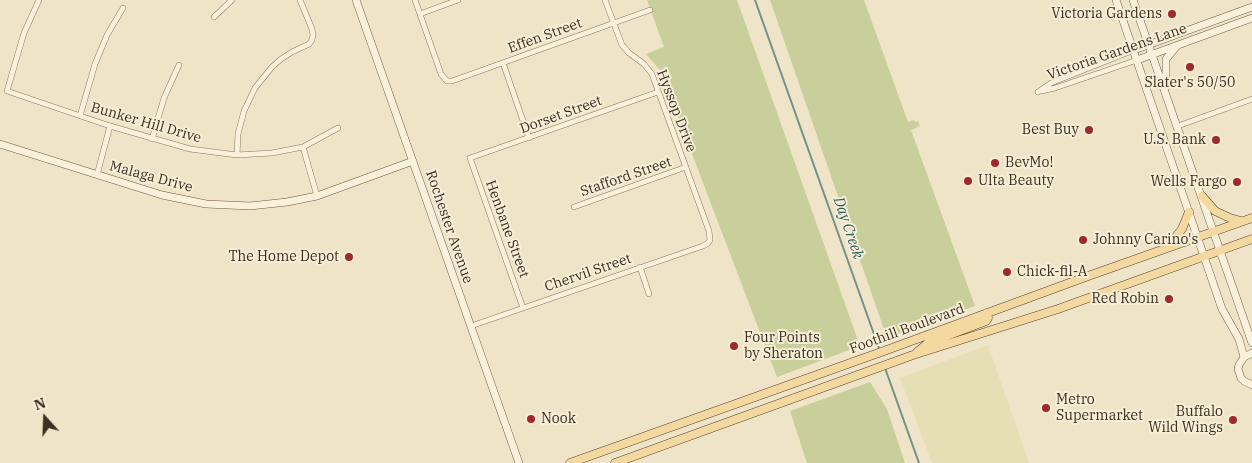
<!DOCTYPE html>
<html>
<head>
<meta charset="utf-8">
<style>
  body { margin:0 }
  #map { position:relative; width:1252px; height:463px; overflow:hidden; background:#f0e4c8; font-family:"IBM Plex Serif",serif }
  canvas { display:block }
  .north { position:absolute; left:20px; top:393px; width:50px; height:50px; -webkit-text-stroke:4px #f7eed8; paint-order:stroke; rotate:340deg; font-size:14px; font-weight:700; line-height:20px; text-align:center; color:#3d2e20 }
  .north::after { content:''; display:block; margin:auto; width:18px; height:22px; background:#3d2e20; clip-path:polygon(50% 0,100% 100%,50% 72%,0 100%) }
</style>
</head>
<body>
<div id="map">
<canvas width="1252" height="463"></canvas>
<div class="north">N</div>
</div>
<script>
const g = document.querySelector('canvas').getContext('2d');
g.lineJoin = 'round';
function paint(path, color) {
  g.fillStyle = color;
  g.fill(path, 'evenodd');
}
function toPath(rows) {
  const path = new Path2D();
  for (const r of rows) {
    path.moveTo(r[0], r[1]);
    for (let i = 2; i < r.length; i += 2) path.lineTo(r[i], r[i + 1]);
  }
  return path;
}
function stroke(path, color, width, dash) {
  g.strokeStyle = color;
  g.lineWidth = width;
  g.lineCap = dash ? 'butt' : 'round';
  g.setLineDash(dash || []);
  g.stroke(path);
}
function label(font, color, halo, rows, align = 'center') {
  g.font = font + ' "IBM Plex Serif",serif';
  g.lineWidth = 4;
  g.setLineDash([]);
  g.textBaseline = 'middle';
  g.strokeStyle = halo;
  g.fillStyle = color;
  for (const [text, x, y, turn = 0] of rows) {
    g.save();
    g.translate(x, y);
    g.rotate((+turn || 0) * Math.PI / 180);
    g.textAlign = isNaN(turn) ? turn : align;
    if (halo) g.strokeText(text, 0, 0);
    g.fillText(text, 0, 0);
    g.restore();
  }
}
const farmland = toPath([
  [988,345,1029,463,932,463,900,378]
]);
const green = toPath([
  [647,0,737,0,860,346,777,377,660,70,646,54,664,47],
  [770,0,864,0,908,122,914,120,915,122,918,121,920,126,911,130,975,306,887,338],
  [870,382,887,409,905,463,807,463,790,411]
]);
const stream = toPath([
  [755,0,880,351],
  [885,368,919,463]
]);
const street = toPath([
  [39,0,24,33,7,91,110,126,190,149,237,155,272,153,303,147,338,128],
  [415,0,441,74,447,81,452,81,650,10],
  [420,14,458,0],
  [214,17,232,0],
  [503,63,529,138],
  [1041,91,1055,88,1137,60],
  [1038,92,1051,83,1134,50],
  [80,116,95,64,107,35,123,8],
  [1178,126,1252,99],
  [152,139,164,98,179,65],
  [303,147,317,196],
  [237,155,238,134,244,111,255,88,272,67,281,59,292,52,309,44,312,40,313,35,312,29,300,0],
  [97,175,110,126],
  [574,207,686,167],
  [640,267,649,294],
  [523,308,470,158,658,92],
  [471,326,703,246,708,243,710,240,709,231,652,74,644,64,629,53,622,45,605,0]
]);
const secondary = toPath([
  [356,0,519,463],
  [1116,0,1222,309,1239,339,1244,357],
  [1133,0,1252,343],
  [1134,50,1252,7],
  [1137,60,1252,18],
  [1166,86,1166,59,1177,46],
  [0,144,162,195,206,204,250,206,287,202,317,196,413,161],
  [1252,353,1244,357,1239,365,1238,369,1241,378,1244,381,1252,385]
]);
const primary = toPath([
  [1202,196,1215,211,1230,218,1241,221],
  [1167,248,1182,229,1189,212],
  [917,352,928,343,986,321,988,318,987,313],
  [570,463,884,351,1091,275,1252,218],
  [615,463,913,355,1058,309,1252,239]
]);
const markers = [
  [1172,14,5,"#9e2a2b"],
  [1190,67,5,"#9e2a2b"],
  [1089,130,5,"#9e2a2b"],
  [1216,140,5,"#9e2a2b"],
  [995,163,5,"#9e2a2b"],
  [968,181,5,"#9e2a2b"],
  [1237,182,5,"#9e2a2b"],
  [1083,240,5,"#9e2a2b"],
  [349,257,5,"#9e2a2b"],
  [1007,272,5,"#9e2a2b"],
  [1169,299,5,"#9e2a2b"],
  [734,346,5,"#9e2a2b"],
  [1046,408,5,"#9e2a2b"],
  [531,419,5,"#9e2a2b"],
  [1233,420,5,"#9e2a2b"]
];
const poiNames = [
  ["Victoria Gardens",1162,14],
  ["Slater's 50/50",1190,83,"center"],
  ["Best Buy",1079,130],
  ["U.S. Bank",1206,140],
  ["BevMo!",1005,163,"left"],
  ["Ulta Beauty",978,181,"left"],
  ["Wells Fargo",1227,182],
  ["Johnny Carino's",1093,240,"left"],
  ["The Home Depot",339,257],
  ["Chick-fil-A",1017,272,"left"],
  ["Red Robin",1159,299],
  ["Four Points",744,338,"left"],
  ["by Sheraton",744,354,"left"],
  ["Metro",1056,400,"left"],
  ["Supermarket",1056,416,"left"],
  ["Buffalo",1223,412],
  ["Wild Wings",1223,428],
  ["Nook",541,419,"left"]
];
const streetNames = [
  ["Effen Street",545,36,-20],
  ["Victoria Gardens Lane",1117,52,-19],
  ["Hyssop Drive",676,111,69],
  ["Dorset Street",561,115,-20],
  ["Bunker Hill Drive",146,123,16],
  ["Malaga Drive",151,177,15],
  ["Stafford Street",626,177,-19],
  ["Rochester Avenue",449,227,71],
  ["Henbane Street",507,229,70],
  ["Chervil Street",588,273,-19],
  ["Foothill Boulevard",907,329,-20]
];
const waterNames = [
  ["Day Creek",848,228,71]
];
paint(farmland, '#e6deb5');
paint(green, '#c9cf9b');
stroke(stream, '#6f938a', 2);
stroke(street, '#8d765c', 6);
stroke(secondary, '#6f573f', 8);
stroke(primary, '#5b4430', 9);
stroke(street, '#faf1dc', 5);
stroke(secondary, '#faf1dc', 7);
stroke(primary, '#f3d9a0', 8);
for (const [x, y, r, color] of markers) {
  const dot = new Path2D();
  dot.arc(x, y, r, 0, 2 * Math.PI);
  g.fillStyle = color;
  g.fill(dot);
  stroke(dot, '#f7eed8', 2);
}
label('14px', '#3d2e20', '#f7eed8', poiNames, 'right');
label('14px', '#3d2e20', '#f7eed8', streetNames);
label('italic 15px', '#2f5d5a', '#f7eed8', waterNames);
</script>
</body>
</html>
